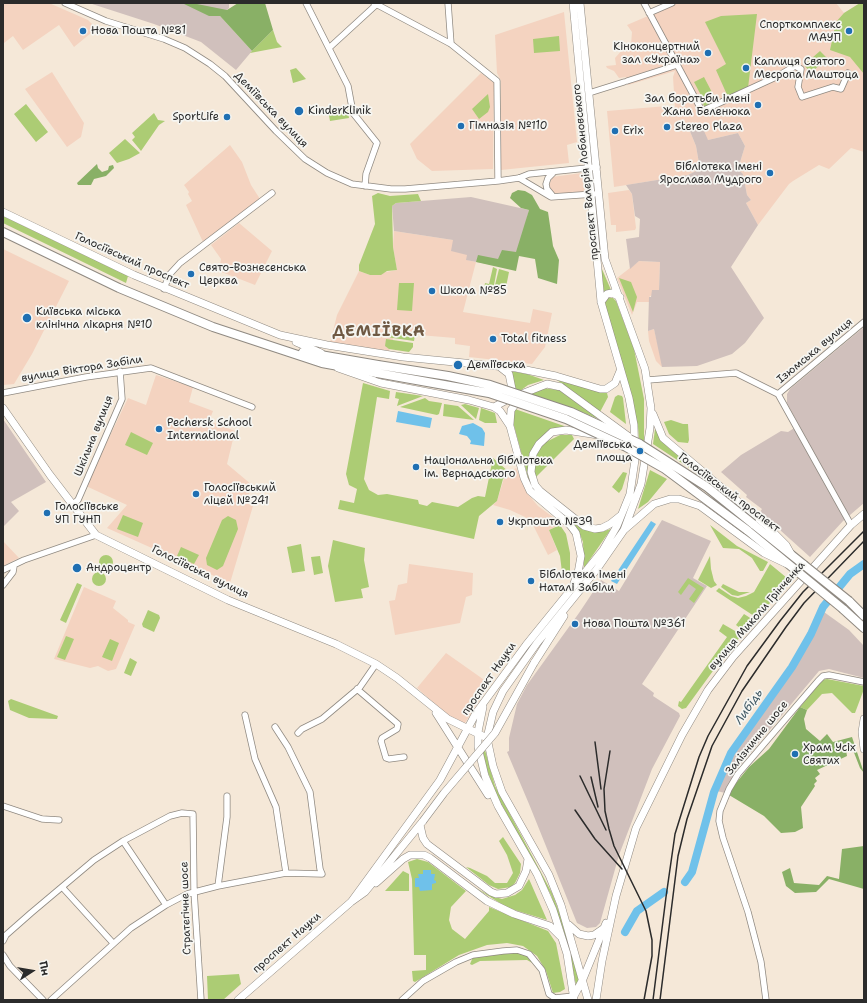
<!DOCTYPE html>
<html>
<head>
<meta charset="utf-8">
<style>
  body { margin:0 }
  #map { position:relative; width:867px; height:1003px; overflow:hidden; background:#f5e8d8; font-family:"Shantell Sans",sans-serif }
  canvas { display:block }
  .frame { position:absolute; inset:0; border:4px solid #2b2b2b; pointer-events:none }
  .north { position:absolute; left:12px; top:951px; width:40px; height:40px; -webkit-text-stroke:3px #f6f6f2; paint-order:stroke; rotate:78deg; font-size:11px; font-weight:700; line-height:16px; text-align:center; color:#2b2b2b }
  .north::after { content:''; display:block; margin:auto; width:14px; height:18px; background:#2b2b2b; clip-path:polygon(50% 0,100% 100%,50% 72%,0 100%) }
</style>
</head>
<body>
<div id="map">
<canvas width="867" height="1003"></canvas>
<div class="frame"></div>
<div class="north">Пн</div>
</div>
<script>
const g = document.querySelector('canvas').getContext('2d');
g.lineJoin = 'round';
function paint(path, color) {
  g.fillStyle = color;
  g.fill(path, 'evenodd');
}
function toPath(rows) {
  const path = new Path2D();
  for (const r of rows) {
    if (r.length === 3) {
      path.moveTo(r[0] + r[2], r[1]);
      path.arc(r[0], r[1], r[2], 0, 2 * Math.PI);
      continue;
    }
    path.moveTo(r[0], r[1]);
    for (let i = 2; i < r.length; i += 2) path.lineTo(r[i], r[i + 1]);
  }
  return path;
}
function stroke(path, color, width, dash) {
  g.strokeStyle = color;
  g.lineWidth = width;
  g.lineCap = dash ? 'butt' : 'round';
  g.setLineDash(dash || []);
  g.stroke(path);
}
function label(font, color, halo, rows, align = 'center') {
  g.font = font + ' "Shantell Sans",sans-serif';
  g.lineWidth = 3.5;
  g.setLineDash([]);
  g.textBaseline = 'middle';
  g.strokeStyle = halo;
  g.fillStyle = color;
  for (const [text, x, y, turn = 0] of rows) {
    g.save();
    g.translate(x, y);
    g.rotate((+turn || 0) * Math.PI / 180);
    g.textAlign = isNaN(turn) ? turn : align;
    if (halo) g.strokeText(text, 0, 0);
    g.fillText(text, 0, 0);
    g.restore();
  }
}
const built = toPath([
  [3,3,49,3,88,20,92,24,91,33,74,47,59,25,23,50,13,36,4,43,3,41],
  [678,3,836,3,844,13,860,3,864,3,864,152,851,148,829,169,819,165,793,181,789,184,758,225,746,203,751,200,747,195,743,174,738,169,745,146,738,133,708,140,689,129,696,146,700,169,688,175,614,187,607,111,667,106,675,108,673,77,675,71,628,85,626,77,619,78,614,71,607,68,606,66,616,65,615,58,623,49,631,45,632,32,627,25],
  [564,12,577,142,567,145,569,163,501,170,501,81,497,73,495,35],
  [52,72,84,123,81,137,67,147,25,89],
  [481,73,494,83,493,169,432,171,417,159,410,144],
  [230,145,242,162,251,185,260,199,203,242,186,205,192,201,188,194,189,192,184,185],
  [582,173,586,175,586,192,560,195,551,192,549,186,552,177],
  [629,190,632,194,636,228,635,230,616,232,616,225,611,225,608,193],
  [239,223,272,251,255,285,219,271,221,259,211,245],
  [394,231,453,240,468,255,467,260,476,262,463,312,530,323,533,309,552,313,545,347,532,364,469,357,470,346,455,344,455,338,395,333,389,351,330,343,337,315,359,271,370,275,397,270,393,247],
  [3,249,69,281,32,354,14,384,3,385],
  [639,261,660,262,659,290,649,297,649,302,637,302,632,315,617,278],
  [654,329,662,362,662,367,656,361,649,341,648,331],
  [156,375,193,387,189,402,213,411,209,421,235,431,227,464,252,485,246,503,253,506,230,583,107,528,127,505,86,486,128,398,146,405],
  [516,468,527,493,538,506,561,523,560,525,549,530,557,550,548,555,533,525,525,517,510,510,493,505,497,501,505,475],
  [3,541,19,558,3,566],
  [409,564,473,573,472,595,466,597,460,623,395,635,389,601,395,600,398,585,407,583],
  [84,587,116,601,113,608,128,620,128,622,135,625,116,669,108,671,98,666,90,668,54,659],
  [446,653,490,684,465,723,460,723,451,718,417,688]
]);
const industrial = toPath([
  [89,3,229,3,229,8,220,16,252,51,236,70,201,42,154,24],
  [700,122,708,140,738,133,745,146,738,169,743,174,747,195,751,200,746,203,758,225,731,267,764,318,745,343,732,354,697,366,662,367,654,329,648,331,649,297,651,297,652,290,659,290,660,262,639,261,630,269,626,239,639,237,640,219,635,216,632,194,626,185,688,175,700,169,696,146,689,129],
  [471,197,529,210,514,269,466,260,467,255,451,251,453,240,394,231,392,206,396,203],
  [864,327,864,503,843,521,810,557,760,512,762,509,746,497,747,495,721,472,741,455,781,431,788,432,799,425,787,403,787,394,790,389],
  [3,419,46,482,11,502,19,511,3,527],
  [662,520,711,541,693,578,707,586,642,684,654,693,653,696,679,713,680,716,652,769,619,855,600,923,596,927,587,928,577,923,529,804,507,752,509,751,509,738,517,704,527,685,579,613,601,580,619,591],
  [824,612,849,630,864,646,864,678,829,669,819,671,736,770,725,793,717,791,733,753,795,665]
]);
const green = toPath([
  [860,3,864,3,864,74,850,57,830,50,836,22,844,13],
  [757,14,748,88,728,97,716,70,726,64,705,22,721,16],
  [273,30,277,42,282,47,250,53],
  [559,36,560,51,534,53,533,39],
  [820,51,827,58,811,73,804,65],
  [296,68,306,79,293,83,290,70],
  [704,77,717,102,705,108,701,100,703,99,694,82],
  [488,94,490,107,488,112,479,119,472,109],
  [26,104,48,132,36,142,14,114],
  [347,107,349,118,330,121,328,110],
  [154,113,158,120,165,121,159,125,141,151,132,140,135,137,132,133],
  [125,139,140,153,129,159,117,163,109,153],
  [378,193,390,196,418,194,421,201,396,203,392,206,393,247,397,270,387,271,381,275,370,275,359,271,359,265,375,224,372,196],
  [3,216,128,276,126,283,3,223],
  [493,267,497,269,494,285,497,286,496,291,484,289,485,283,489,284],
  [499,269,509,272,506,287,495,285],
  [602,269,611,290,604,292,601,270],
  [619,278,631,282,637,297,633,312],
  [399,283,414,283,412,311,397,310],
  [608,298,613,298,616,301,634,349,644,399,644,442,639,438,638,427,631,394,606,308,605,302],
  [386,333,395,333,415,335,414,341,386,337],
  [386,339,413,343,413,347,409,352,389,349,385,346],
  [511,371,527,374,544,380,528,385,520,391,516,390],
  [553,377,607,393,608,397,600,412],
  [363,383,390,391,389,399,377,397,364,479,369,490,378,495,387,494,418,500,419,504,427,506,432,502,458,507,472,498,478,496,485,497,493,458,509,472,503,479,497,501,479,516,474,539,338,509,340,500,354,503,357,489,349,485,346,474],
  [541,388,559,390,597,417,596,418,582,412,581,415,527,394],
  [396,392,423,396,397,406,399,399,395,398],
  [618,395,622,396,623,398,626,424,610,412,615,397],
  [425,398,429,401,442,403,439,414,437,415,400,407],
  [444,404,458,406,474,420,443,416],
  [465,404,479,408,476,419,461,405],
  [481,408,495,413,497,423,485,423,479,420],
  [515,409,567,427,541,438,534,446,528,464,529,481,513,422],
  [671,420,683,424,688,424,689,440,688,443,678,442,669,434,664,422],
  [655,429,669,448,699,471,697,473,653,444],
  [131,432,153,443,147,455,125,445],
  [560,435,572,435,574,439,535,478,534,471,536,456,539,449,544,443],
  [650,470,667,479,648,502,638,509],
  [623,472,627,473,622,489,619,493,612,487],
  [123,515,143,523,138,537,117,529],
  [228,516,236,520,238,529,223,566,217,570,207,565,206,558,222,520],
  [566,516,587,530,600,532,611,529,584,568,583,542,579,532,565,517],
  [560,525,566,534,570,553,570,571,566,579,562,572,560,556,549,530],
  [710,525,737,546,768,562,763,571,760,571,752,558,739,549,723,548],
  [333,540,365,548,364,560,369,587,361,589,363,598,335,602,328,566],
  [301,544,305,571,292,573,287,547],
  [181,547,199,555,194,564,177,556],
  [106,562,7],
  [320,556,323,573,314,575,311,557],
  [710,556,711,569,714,581,717,585,711,588,698,580],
  [770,564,787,578,781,585,785,587,758,616,754,616,716,591,719,588,731,596,738,598,746,596,754,592],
  [99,579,7],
  [688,578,704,588,694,603,689,599,696,589,689,584,681,595,678,592],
  [77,583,82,585,66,623,60,620],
  [723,584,739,592,750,592,738,596,732,595,721,587],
  [148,610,159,615,160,618,154,632,143,627,142,624],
  [744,614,755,621,745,632,736,625],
  [723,624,742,635,726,653,686,708,682,709,678,706,679,701,681,702,727,637,719,631],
  [66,636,74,639,65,660,57,657],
  [110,639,119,643,112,661,102,657],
  [130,658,137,662,131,676,124,673],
  [827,679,864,686,864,689,855,713,852,713,832,693,822,694,807,710,800,707,822,680],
  [11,699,58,716,57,719,29,718,10,710,8,701],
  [485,750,495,786,552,893,561,917,579,981,576,985,569,950,551,895,497,796,487,770,483,752],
  [503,837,521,864,520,873,515,883,511,887,498,889,489,885,466,867,470,868,487,876,495,883,507,883,513,873,507,855,499,841],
  [417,859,428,862,466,891,451,907,449,920,452,929,465,939,489,911,489,907,548,931,556,943,565,989,560,992,553,993,546,971,537,956,523,946,507,943,487,945,459,955,415,982,413,981,412,971,426,970,426,955,414,955,412,879,408,862],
  [403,871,409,874,409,891,385,891],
  [529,879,547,920,508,908,474,887,489,895,502,899,515,895,522,890],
  [515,952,525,954,536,965,527,960,480,961,472,965,470,964,473,957],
  [239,974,241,984,223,1000,208,1000,207,976]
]);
const forest = toPath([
  [182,3,192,3,227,10,238,3,265,3,273,30,252,51,220,16,209,16],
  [97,164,98,168,102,172,108,170,109,166,113,165,114,168,106,176,94,179,91,185,78,185,77,183],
  [518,190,525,191,532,195,540,209,548,212,553,246,559,260,557,284,538,278,535,259,519,256,516,271,476,262,478,255,498,259,502,250,516,252,529,210,521,208,510,198,512,193],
  [800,707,807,710,804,719,806,729,820,741,827,734,833,742,852,737,864,773,860,768,853,750,846,750,847,756,817,770,820,774,815,778,817,781,814,784,815,786,801,807,803,828,795,832,781,833,764,816,729,795,732,788,749,767,769,749],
  [864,846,864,889,829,879,816,892,795,893,786,886,782,872,790,868,794,883,819,885,827,876,839,879,842,849]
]);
const water = toPath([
  [398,411,432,418,430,428,396,422],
  [473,423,482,428,485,433,484,446,470,444,471,441,467,436,459,434,462,426],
  [651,521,656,524,617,584,611,581],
  [423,870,431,870,431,874,435,874,434,880,436,881,436,883,432,884,432,890,420,891,419,887,415,887,415,878,419,878,418,874,423,874]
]);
const river = toPath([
  [685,882,692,872,714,792,731,753,792,667,811,634,823,607,850,574,864,564],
  [625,932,637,911,664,892]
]);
const minor = toPath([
  [65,3,106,21,164,39,185,48,210,64,225,76,276,131,305,159,327,173,352,184,391,189,405,189,498,181,519,178,529,174,597,167],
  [306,3,348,86,353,113,377,143,366,174,365,186],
  [374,3,451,44,497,81,498,181],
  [448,3,451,44],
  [644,3,702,111,776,77,795,66,801,69,798,87,802,97,833,87,841,89,848,73],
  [649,13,672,3],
  [329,48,377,4],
  [627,81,677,65],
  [589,93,624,82],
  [519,178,551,197,594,194],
  [552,195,547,189,546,184,548,178,554,172],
  [164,289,169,275,180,263,272,193],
  [648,380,736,373,778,394,851,525],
  [3,393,86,377,151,368,252,407],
  [778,394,864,322],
  [73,504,78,500,122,399,120,371],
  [3,570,24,560,96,535],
  [3,585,13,572,14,566],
  [357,689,398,724,397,729,382,738,381,741,386,758,389,759,404,757],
  [245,715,255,759,276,807,286,873],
  [275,727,288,747,310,792,320,869,322,874],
  [298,733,302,729,322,719,360,687,376,664],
  [3,806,42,819,59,820],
  [123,841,166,905],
  [218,886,227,817,227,796],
  [62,887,113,943],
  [3,941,6,935,31,913,94,860,123,841,170,816,182,813,193,814,194,891,201,1000],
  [3,955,10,966,43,1000],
  [51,1000,131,928,166,905,187,894,218,886,286,873,322,874],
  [402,1000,423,981,456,962,473,955,503,951,517,950,529,954,542,970,549,994,555,998,574,996],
  [766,1000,761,962,748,912,723,838,719,821,720,811,729,789,738,774,818,681,823,676,829,675,864,682]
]);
const major = toPath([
  [580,3,605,259,645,369,651,408,650,428,641,484,624,530,597,569,537,643,503,691,493,712,487,738,493,766,502,792,549,875,561,905,588,1000],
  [3,212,134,275,280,335,327,345,403,357,516,368,556,376,600,389,606,389,615,383,620,371],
  [601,302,607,294,612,293,620,297],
  [296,342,321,353],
  [338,368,381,383,469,400,494,407,500,411,510,426,524,478,530,491,570,525,576,533,581,556,578,573,574,583],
  [494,407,505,401,510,396,512,389,509,374,500,367],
  [3,408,50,475,96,535,228,600,336,644,376,664,397,678,448,719,487,738],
  [653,414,663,438,767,526,786,545,791,554],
  [510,424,511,410,524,393,547,384,561,387],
  [598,435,566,430,552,432,539,444,533,454,531,472,535,485,540,491,584,526,595,529,602,528,610,524,620,516],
  [624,530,654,504,670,499,679,499,700,506,764,553,787,564],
  [534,663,564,616],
  [483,707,478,732,478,747,485,776,498,806,537,874,553,910,567,954,574,1000],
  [436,713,488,795],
  [864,719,862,732,864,749],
  [420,825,423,838,427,844,491,892,496,894,507,893,519,886,526,871,528,859],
  [376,883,403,859,410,855,424,855,430,858,487,901,514,914,550,926,560,936],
  [351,902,440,780,476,713,526,645,603,550,617,526,630,494,635,460,634,425,629,398,601,302,573,3],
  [569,925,579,934,588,936,594,935,604,928],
  [574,996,583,979,606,923],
  [238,1000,351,902,365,892,423,821],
  [596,1000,602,961,616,896,636,828,682,735,708,690,733,657,851,525,864,514]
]);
const highway = toPath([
  [3,232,119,288,213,327,322,363,377,373],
  [303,352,378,365],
  [753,524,804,565],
  [747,530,798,572],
  [849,601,864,616],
  [843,609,864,628]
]);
const rail = toPath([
  [595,742,601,789],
  [610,751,604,789,605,811,609,829,614,846,646,911,652,940,652,956,644,1000],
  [580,776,606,830],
  [591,777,598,807],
  [575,810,595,839,622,869],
  [653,1000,666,897,675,834,699,757,708,736,747,666,780,621,803,592,864,531],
  [660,1000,678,856,687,819,712,746,742,691,786,627,804,603,864,541]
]);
const majorBridge = toPath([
  [561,387,628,436],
  [423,821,444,793,495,733,534,663]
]);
const highwayBridge = toPath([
  [378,365,448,376,490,385,571,412,640,444,707,487,753,524],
  [377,373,489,393,566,419,626,447,665,469,747,530],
  [804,565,849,601],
  [798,572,843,609]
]);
const markers = [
  [83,31,4,"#1f6fb2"],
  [849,31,4,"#1f6fb2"],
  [708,53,4,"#1f6fb2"],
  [746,68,4,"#1f6fb2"],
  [758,105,4,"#1f6fb2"],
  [299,111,5,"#1f6fb2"],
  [227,117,4,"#1f6fb2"],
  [461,126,4,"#1f6fb2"],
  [667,127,4,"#1f6fb2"],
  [615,131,4,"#1f6fb2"],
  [770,173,4,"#1f6fb2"],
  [191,274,4,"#1f6fb2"],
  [432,291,4,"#1f6fb2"],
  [27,318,5,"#1f6fb2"],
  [493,339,4,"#1f6fb2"],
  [458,365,5,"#1f6fb2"],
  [159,429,4,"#1f6fb2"],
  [640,451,4,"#1f6fb2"],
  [416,467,4,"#1f6fb2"],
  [196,494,4,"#1f6fb2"],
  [47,513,4,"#1f6fb2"],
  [500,522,4,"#1f6fb2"],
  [77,568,5,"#1f6fb2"],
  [531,581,4,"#1f6fb2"],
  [575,624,4,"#1f6fb2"],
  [795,754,4,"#1f6fb2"]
];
const poiNames = [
  ["Спорткомплекс",841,25,"right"],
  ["МАУП",841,38,"right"],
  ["Нова Пошта №81",91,31],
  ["Кіноконцертний",700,47,"right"],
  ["зал «Україна»",700,60,"right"],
  ["Каплиця Святого",754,62],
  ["Месропа Маштоца",754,75],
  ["Зал боротьби імені",750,99,"right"],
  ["Жана Беленюка",750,112,"right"],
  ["KinderKlinik",308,111],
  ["SportLife",219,117,"right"],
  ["Гімназія №110",469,126],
  ["Stereo Plaza",675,127],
  ["Erix",623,131],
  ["Бібліотека імені",762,167,"right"],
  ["Ярослава Мудрого",762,180,"right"],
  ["Свято-Вознесенська",199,268],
  ["Церква",199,281],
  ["Школа №85",440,291],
  ["Київська міська",36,312],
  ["клінічна лікарня №10",36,325],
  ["Total fitness",501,339],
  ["Деміївська",467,365],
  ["Pechersk School",167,423],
  ["International",167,436],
  ["Деміївська",632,445,"right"],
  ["площа",632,458,"right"],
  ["Національна бібліотека",424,461],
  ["ім. Вернадського",424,474],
  ["Голосіївський",204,488],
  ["ліцей №241",204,501],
  ["Голосіївське",55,507],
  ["УП ГУНП",55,520],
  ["Укрпошта №39",508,522],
  ["Андроцентр",86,568],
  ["Бібліотека імені",539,575],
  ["Наталі Забіли",539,588],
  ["Нова Пошта №361",583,624],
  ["Храм Усіх",803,748],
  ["Святих",803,761]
];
const streetNames = [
  ["Деміївська вулиця",271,110,46],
  ["проспект Валерія Лобановського",586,172,-96],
  ["Голосіївський проспект",132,261,24],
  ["Ізюмська вулиця",815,351,-40],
  ["вулиця Віктора Забіли",82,369,-9],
  ["Шкільна вулиця",94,436,-68],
  ["Голосіївський проспект",729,493,37],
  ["Голосіївська вулиця",200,572,26],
  ["вулиця Миколи Грінченка",757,616,-49],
  ["проспект Науки",489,679,-55],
  ["Залізничне шосе",757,738,-51],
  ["Стратегічне шосе",186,908,-92],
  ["проспект Науки",287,943,-41]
];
const waterNames = [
  ["Либідь",749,707,-55]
];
const districtNames = [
  ["ДЕМІЇВКА",379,332]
];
paint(built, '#f4d3c0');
paint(industrial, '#d0c0bc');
paint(green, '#accc74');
paint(forest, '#89b066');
paint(water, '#6fc1ea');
stroke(river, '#6fc1ea', 8);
stroke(minor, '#908a82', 7);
stroke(major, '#908a82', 8);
stroke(highway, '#908a82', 10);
stroke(minor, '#fff', 5.5);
stroke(major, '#fff', 7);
stroke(highway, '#fff', 8);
stroke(rail, '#2b2b2b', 1.5);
stroke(majorBridge, '#908a82', 8, []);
stroke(highwayBridge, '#908a82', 10, []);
stroke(majorBridge, '#fff', 7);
stroke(highwayBridge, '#fff', 8);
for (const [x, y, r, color] of markers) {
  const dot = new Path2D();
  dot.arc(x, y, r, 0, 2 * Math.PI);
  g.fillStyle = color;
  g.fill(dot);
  stroke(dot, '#f6f6f2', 1.5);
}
label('11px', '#2b2b2b', '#f6f6f2', poiNames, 'left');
label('11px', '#2b2b2b', '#f6f6f2', streetNames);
label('italic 12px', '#3f5864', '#f6f6f2', waterNames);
g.letterSpacing = '1px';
label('bold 15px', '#6e5842', '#f6f6f2', districtNames);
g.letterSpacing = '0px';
</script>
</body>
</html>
